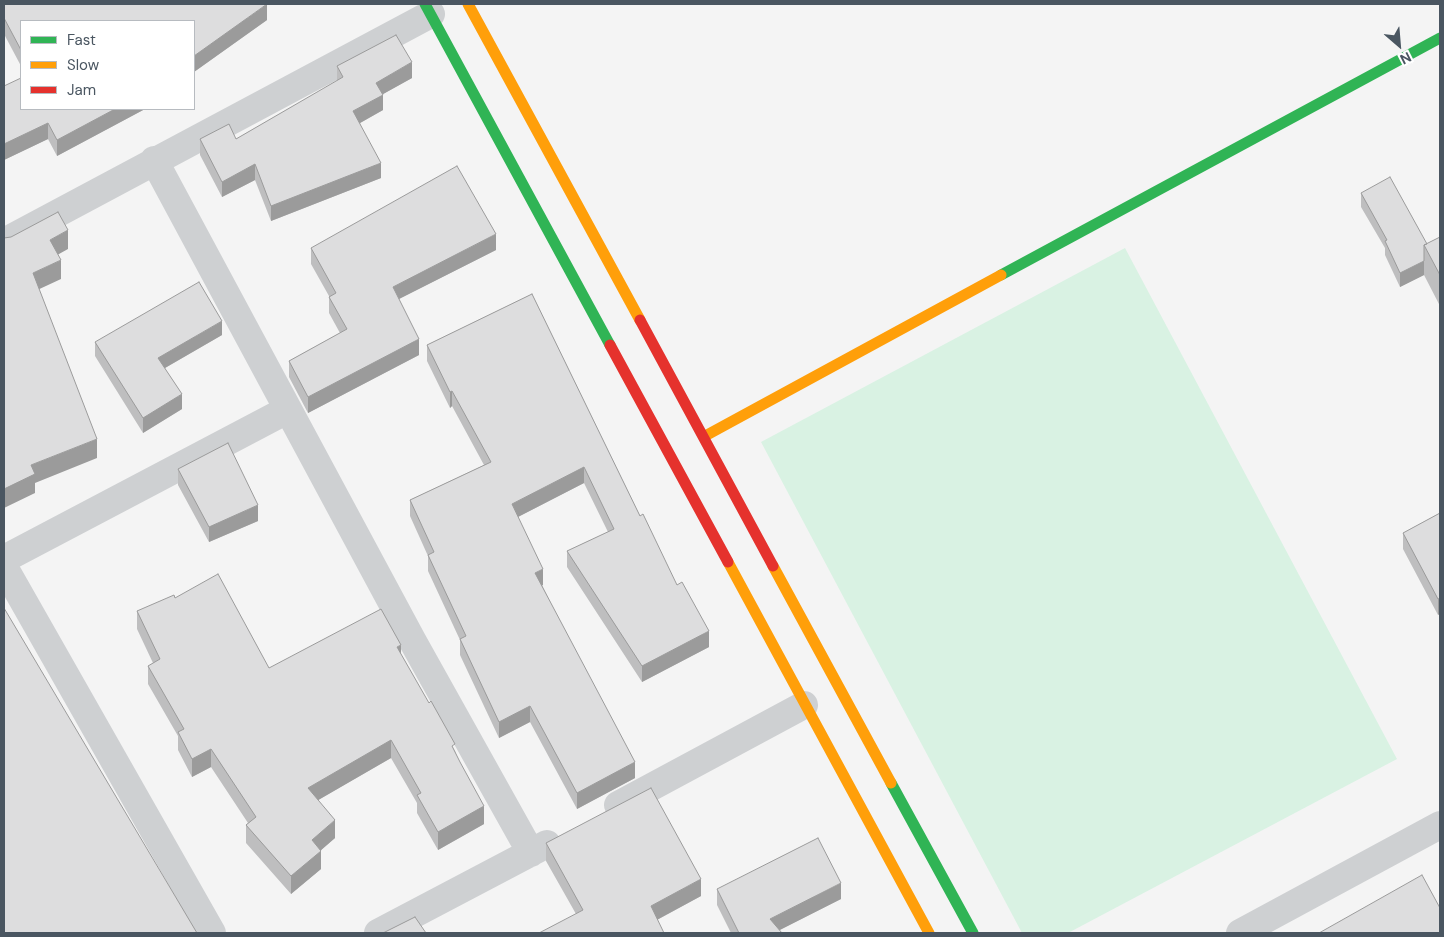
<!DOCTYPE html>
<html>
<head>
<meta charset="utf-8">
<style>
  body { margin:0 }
  #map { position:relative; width:1444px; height:937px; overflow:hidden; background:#f4f4f4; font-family:"DM Sans",sans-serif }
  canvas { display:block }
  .frame { position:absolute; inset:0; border:5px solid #4a5661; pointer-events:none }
  .legend { position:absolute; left:20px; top:20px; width:175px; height:90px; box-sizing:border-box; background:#fff; border:1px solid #b7bbc0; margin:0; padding:6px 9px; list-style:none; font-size:15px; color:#4a5661 }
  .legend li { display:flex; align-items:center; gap:10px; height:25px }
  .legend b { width:25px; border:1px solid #b7bbc0 }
  .north { position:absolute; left:1374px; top:20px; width:50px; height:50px; -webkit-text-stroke:4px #fff; paint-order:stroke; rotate:153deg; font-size:14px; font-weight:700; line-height:20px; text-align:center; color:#4a5661 }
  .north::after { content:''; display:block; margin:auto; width:18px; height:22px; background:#4a5661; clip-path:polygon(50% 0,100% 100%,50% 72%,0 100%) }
</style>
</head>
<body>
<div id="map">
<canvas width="1444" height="937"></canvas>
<div class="frame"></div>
<ul class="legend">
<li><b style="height:6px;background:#30b455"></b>Fast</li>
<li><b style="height:6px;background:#ff9f0a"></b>Slow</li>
<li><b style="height:6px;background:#e5322d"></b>Jam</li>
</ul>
<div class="north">N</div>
</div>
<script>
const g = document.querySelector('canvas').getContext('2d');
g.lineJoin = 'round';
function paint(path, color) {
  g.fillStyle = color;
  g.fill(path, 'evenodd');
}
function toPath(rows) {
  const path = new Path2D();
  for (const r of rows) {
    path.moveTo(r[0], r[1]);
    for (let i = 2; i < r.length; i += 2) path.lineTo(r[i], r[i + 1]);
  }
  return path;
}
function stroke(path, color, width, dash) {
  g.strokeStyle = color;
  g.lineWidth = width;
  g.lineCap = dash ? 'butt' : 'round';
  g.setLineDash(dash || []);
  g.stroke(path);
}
const green = toPath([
  [1125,248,1397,759,1068,933,1022,933,761,442]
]);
const street = toPath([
  [154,160,412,640,531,853],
  [4,242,431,14],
  [4,559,287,410],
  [4,567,212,933],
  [618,805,804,705],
  [378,933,547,844],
  [1240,933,1440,825]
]);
const fast = toPath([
  [425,4,610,345],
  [1001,275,1440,38],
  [891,783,973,933]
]);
const slow = toPath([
  [468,4,640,320],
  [705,436,1001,275],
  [728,562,929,933],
  [773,566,891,783]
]);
const jam = toPath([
  [640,320,773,566],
  [610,345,728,562]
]);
const wall = toPath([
  [4,4,267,20,194,72,194,21,21,21,21,66,4,34],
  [337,66,412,78,383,94,383,110,360,123,381,178,271,221,255,180,222,197,200,155,200,139,236,139,337,81],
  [4,86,21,109,145,109,57,156,48,139,4,160],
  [1361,193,1427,244,1440,237,1440,306,1424,275,1400,287,1385,255,1385,248,1361,207],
  [311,248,496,250,399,299,419,355,308,413,289,377,289,361,340,333,329,313,329,296,311,264],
  [532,294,640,516,709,647,642,682,567,567,567,551,608,532,584,483,518,517,543,585,542,585,635,778,577,809,530,722,499,738,460,655,460,640,428,571,428,556,410,516,410,500,484,465,452,406,450,408,427,361,427,345],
  [222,335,165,368,182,409,143,433,95,356,95,342],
  [178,469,258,521,209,542,178,485],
  [1440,513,1438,615,1403,549,1403,533],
  [175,598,269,668,401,654,455,751,484,824,438,850,417,813,417,803,391,758,318,800,335,838,321,850,321,869,291,894,246,843,246,825,248,823,211,767,192,777,178,750,178,736,148,684,148,666,153,663,137,629,137,611],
  [546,843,701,896,657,920,576,914,546,861],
  [717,889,841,899,779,930,782,933,731,933,717,905]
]);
const shadedWall = toPath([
  [267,4,267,20,194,72,194,56],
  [412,62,412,78,376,98,376,83],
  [383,95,383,110,353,127,353,111],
  [115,109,145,109,57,156,57,140],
  [48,123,48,139,4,160,4,144],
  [381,163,381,178,271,221,271,206],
  [255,164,255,180,222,197,222,182],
  [68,230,68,249,50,259,50,240],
  [496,234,496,250,393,302,393,287],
  [61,260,61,279,33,292,33,273],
  [1424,261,1424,275,1400,287,1400,273],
  [222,321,222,335,158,372,158,358],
  [419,339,419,355,308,413,308,397],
  [452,391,452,406,450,408,450,392],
  [182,394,182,409,143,433,143,418],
  [97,439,97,458,35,483,35,493,4,508,4,489,31,465],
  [584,467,584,483,512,520,512,504],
  [258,505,258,521,209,542,209,527],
  [543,569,543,585,535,589,535,573],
  [1440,598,1440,614,1438,615,1438,599],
  [709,631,709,647,642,682,642,666],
  [401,645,401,663,397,647],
  [530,706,530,722,499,738,499,722],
  [391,740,391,758,308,806,308,788],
  [211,749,211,767,192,777,192,759],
  [635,762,635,778,577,809,577,793],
  [484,806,484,824,438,850,438,832],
  [335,820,335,838,312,858,312,840],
  [321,851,321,869,291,894,291,876],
  [701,879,701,896,651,923,651,906],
  [841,883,841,899,774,933,770,919]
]);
const building = toPath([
  [4,4,267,4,194,56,194,21,21,21,21,50,4,18,4,4],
  [396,35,412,62,376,83,383,95,353,111,381,163,271,206,255,164,222,182,200,139,229,124,236,139,343,77,337,66,396,35],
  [21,78,21,109,115,109,57,140,48,123,4,144,4,86,21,78],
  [457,166,496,234,393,287,419,339,308,397,289,361,347,329,329,297,336,293,311,248,457,166],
  [1390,177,1427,244,1424,245,1424,261,1400,273,1385,241,1387,240,1361,193,1390,177],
  [58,212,68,230,50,240,61,260,33,273,97,439,31,465,35,474,4,489,4,238,11,237,58,212],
  [1440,237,1440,275,1424,245,1440,237],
  [199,282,222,321,158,358,182,394,143,418,95,342,199,282],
  [532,294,640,516,643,514,677,585,682,582,709,631,642,666,567,551,614,529,584,467,512,504,543,569,535,573,635,762,577,793,530,706,499,722,460,639,466,636,428,555,434,552,410,500,491,462,452,391,450,392,427,345,532,294],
  [228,443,258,505,209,527,178,469,228,443],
  [1440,513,1440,598,1438,599,1403,533,1440,513],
  [218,574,269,668,381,609,401,645,397,647,429,703,431,701,455,744,452,746,460,762,484,806,438,832,417,795,421,793,391,740,308,788,335,820,312,840,321,851,291,876,246,825,256,817,211,749,192,759,178,732,184,729,148,666,160,659,137,611,174,595,175,598,218,574],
  [4,608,197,933,4,933,4,608],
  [651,788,701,879,651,906,664,933,539,933,583,910,546,843,651,788],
  [818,838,841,883,770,919,782,933,739,933,717,889,818,838],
  [1422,875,1440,908,1440,933,1319,933,1422,875],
  [415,917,426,933,383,933,415,917]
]);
paint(green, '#d9f2e3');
stroke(street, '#ced0d2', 28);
stroke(fast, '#30b455', 11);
stroke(slow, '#ff9f0a', 11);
stroke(jam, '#e5322d', 11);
paint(wall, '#bebebf');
paint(shadedWall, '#9b9b9b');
paint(building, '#ddddde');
stroke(building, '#9b9b9b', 1);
</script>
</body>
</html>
